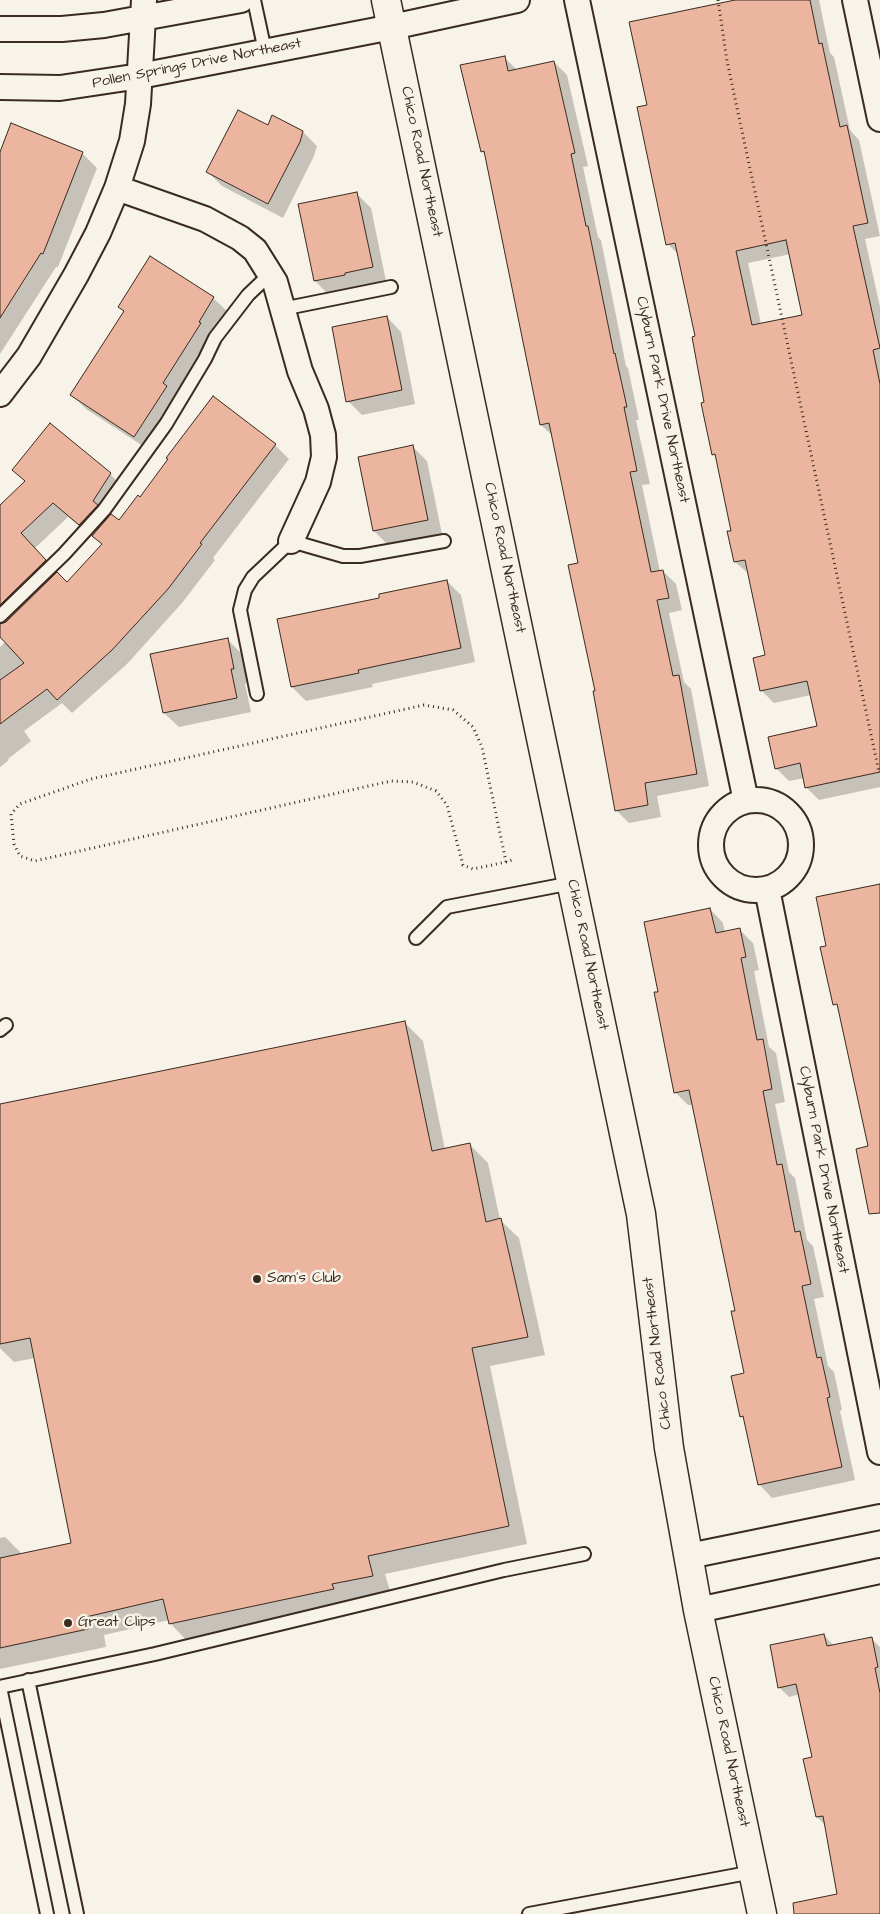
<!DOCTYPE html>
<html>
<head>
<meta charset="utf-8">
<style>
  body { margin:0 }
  canvas { display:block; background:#f7f3e8 }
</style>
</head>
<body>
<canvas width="880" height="1914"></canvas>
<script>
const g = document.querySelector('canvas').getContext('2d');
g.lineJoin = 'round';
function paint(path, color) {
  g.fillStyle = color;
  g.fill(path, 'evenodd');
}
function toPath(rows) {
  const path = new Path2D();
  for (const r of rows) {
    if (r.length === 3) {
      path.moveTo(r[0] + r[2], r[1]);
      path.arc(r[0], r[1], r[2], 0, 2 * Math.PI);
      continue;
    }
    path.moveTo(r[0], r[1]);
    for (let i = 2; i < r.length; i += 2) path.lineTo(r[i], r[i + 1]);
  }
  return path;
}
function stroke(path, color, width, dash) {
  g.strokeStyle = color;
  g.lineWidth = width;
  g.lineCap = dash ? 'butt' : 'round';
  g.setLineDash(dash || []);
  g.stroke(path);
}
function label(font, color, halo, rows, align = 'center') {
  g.font = font + ' "Architects Daughter",sans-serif';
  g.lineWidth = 5;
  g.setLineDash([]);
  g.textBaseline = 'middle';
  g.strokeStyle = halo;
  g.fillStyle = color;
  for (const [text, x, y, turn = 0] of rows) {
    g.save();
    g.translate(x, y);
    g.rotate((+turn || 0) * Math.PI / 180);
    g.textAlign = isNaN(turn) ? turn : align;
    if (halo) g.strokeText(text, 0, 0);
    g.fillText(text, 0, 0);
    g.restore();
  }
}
const shadow = toPath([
  [739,0,819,0,830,53,834,57,850,130,859,140,880,236,865,239,880,307,880,787,819,800,806,787,804,778,789,781,776,768,818,727,811,695,774,703,761,690,766,656,749,574,735,562,732,531,717,458,713,454,696,337,679,255,668,244,648,106],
  [791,254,804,316,761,324,748,263],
  [504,57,517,70,554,62,567,75,588,166,583,167,598,237,601,240,626,366,628,368,639,420,636,420,650,484,642,485,660,572,663,571,676,584,682,610,669,613,684,682,691,689,709,786,657,796,661,817,629,823,616,810,597,692,580,564,553,436,541,425,486,156,482,151],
  [269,127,303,132,317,146,314,156,283,218,222,186,208,172],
  [82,153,97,168,58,267,56,267,0,354,0,155],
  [357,194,371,208,386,281,358,287,359,289,329,295,315,281],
  [150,257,213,298,228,312,149,450,86,409,72,395,124,312,119,307],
  [387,317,401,332,415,404,362,415,348,401],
  [275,445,289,459,213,558,215,560,182,603,127,664,72,713,62,703,24,731,31,741,8,759,9,760,0,767,0,647,25,624,0,598,0,507,26,482,14,470,110,474,124,488,107,515,119,521,140,498],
  [68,517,103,545,68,583,35,548],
  [413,447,427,461,442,534,388,545,374,531],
  [447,581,461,595,475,662,372,684,373,687,306,701,292,687,381,599],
  [227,639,242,654,247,683,245,684,251,712,179,727,164,713,152,655],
  [710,909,723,923,725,933,740,930,753,943,759,970,754,971,769,1047,776,1053,785,1102,775,1104,789,1172,795,1178,807,1240,813,1246,824,1297,814,1299,828,1366,834,1372,842,1410,840,1411,855,1480,772,1498,759,1484,745,1420,741,1416,745,1374,736,1312,693,1105,688,1105,675,1092,660,993],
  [405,1023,423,1041,445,1150,469,1144,488,1163,500,1220,519,1238,545,1355,490,1366,527,1544,385,1574,391,1594,188,1642,170,1623,169,1620,104,1635,106,1647,0,1669,0,1538,5,1537,23,1555,72,1544,35,1358,14,1362,0,1348,0,1105],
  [824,1635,834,1646,871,1638,880,1647,880,1914,840,1914,839,1895,826,1826,817,1817,813,1758,800,1694,789,1697,779,1687]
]);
const building = toPath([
  [735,0,810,0,819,44,822,43,840,127,847,125,868,223,853,226,880,348,873,350,880,384,880,772,805,788,800,763,775,769,768,737,817,726,807,681,760,691,753,658,765,655,745,560,734,562,727,531,731,531,715,454,712,455,701,403,704,402,692,337,695,336,675,243,666,245,637,107,647,105,629,22,735,0],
  [786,240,802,315,752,325,736,251,786,240],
  [505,56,508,71,554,61,575,153,571,154,586,226,588,226,614,354,615,353,627,407,624,407,637,471,630,472,651,572,663,570,669,598,657,600,673,676,679,675,697,774,645,783,648,805,615,811,593,691,595,691,568,565,578,563,549,423,540,425,484,151,481,152,460,65,505,56],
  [238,110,268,125,272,115,303,131,300,142,268,204,206,172,238,110],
  [11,123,83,152,43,254,41,253,0,318,0,152,11,123],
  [357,192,373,267,345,273,345,275,314,281,298,204,357,192],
  [150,256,214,297,199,322,201,323,163,383,167,386,134,437,70,395,124,311,118,307,150,256],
  [387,316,402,390,346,402,332,327,387,316],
  [213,396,276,444,200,543,202,544,168,589,112,650,57,700,47,689,0,724,0,680,24,663,0,637,0,624,6,622,57,572,67,582,102,544,92,536,111,514,119,520,138,495,140,497,168,459,166,458,213,396],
  [50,423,111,473,93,501,98,505,79,525,53,503,21,533,46,560,0,605,0,505,25,481,12,470,50,423],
  [413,445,428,520,373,531,358,457,413,445],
  [447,580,461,648,358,670,359,673,291,687,277,619,379,598,379,594,447,580],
  [228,638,234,669,231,669,237,698,163,713,150,654,228,638],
  [880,884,880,1213,869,1214,856,1149,868,1146,837,1004,833,1005,820,947,826,946,816,897,880,884],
  [710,908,716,933,740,928,746,957,741,958,757,1040,763,1039,772,1089,763,1091,777,1165,782,1164,795,1232,800,1231,811,1284,802,1286,817,1358,821,1357,830,1397,827,1398,842,1467,758,1485,743,1416,740,1417,731,1376,744,1373,731,1311,735,1311,689,1090,674,1093,654,992,658,992,644,922,710,908],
  [405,1021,432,1151,470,1143,486,1222,501,1218,528,1337,472,1348,509,1526,368,1556,373,1576,332,1584,334,1589,169,1624,163,1599,86,1617,88,1629,0,1648,0,1558,71,1543,30,1338,0,1344,0,1104,405,1021],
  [824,1634,827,1646,872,1637,878,1667,875,1668,880,1693,880,1914,794,1914,793,1903,837,1894,823,1816,816,1817,803,1759,812,1757,796,1684,778,1688,770,1645,824,1634]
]);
const path = toPath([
  [718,0,727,61,879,772],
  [506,862,482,747,473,727,453,710,424,705,91,779,20,804,11,814,14,844,20,856,35,861,391,781,413,782,436,791,447,805,463,865,473,869,506,862,512,860]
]);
const lane = toPath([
  [254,0,265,51],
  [282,309,391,287],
  [0,616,64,554,104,510,166,424,205,359,215,338,248,295,270,274],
  [257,694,240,610,245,590,253,577,291,541,343,556,360,556,444,541],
  [416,938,447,907,572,883],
  [0,1030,6,1025],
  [28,1680,77,1914],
  [0,1687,155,1654,504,1570,584,1554],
  [0,1687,47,1914],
  [529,1914,753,1872]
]);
const street = toPath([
  [577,0,746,801],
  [855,0,880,119],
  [0,29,62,29,104,25,241,0],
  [0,87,60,88,140,76,392,27,517,0],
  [117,188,205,219,240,238,255,250,275,282,300,371,316,409,323,435,324,457,318,482,291,541],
  [0,394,29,356,76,275,98,233,117,188,132,141,138,104,144,0],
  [756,845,45],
  [767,889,880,1452],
  [689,1556,880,1517],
  [698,1610,880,1571]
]);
const secondary = toPath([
  [386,0,641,1214,669,1448,698,1610,762,1914]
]);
const markers = [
  [257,1279,5,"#3b2a1e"],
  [68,1623,5,"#3b2a1e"]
];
const streetNames = [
  ["Pollen Springs Drive Northeast",197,64,-11],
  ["Chico Road Northeast",421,162,78],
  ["Clyburn Park Drive Northeast",662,400,78],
  ["Chico Road Northeast",504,558,78],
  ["Chico Road Northeast",587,955,78],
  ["Clyburn Park Drive Northeast",823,1170,79],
  ["Chico Road Northeast",658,1353,-97],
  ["Chico Road Northeast",728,1752,78]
];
const poiNames = [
  ["Sam's Club",267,1279],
  ["Great Clips",78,1623]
];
paint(shadow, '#0003');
paint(building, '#ebb59f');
stroke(building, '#3b2a1e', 1);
stroke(lane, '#3b2a1e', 16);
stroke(street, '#3b2a1e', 28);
stroke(secondary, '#3b2a1e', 31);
stroke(path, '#3b2a1e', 3, [1, 4]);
stroke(lane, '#f7f3e8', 12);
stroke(street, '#f7f3e8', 24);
stroke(secondary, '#f7f3e8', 28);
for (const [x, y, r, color] of markers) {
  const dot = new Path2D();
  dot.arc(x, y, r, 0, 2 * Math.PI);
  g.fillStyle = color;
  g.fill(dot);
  stroke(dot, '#f7f3e8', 2);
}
label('15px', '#3b2a1e', '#f7f3e8', streetNames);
label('15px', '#3b2a1e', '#f7f3e8', poiNames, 'left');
</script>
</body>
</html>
